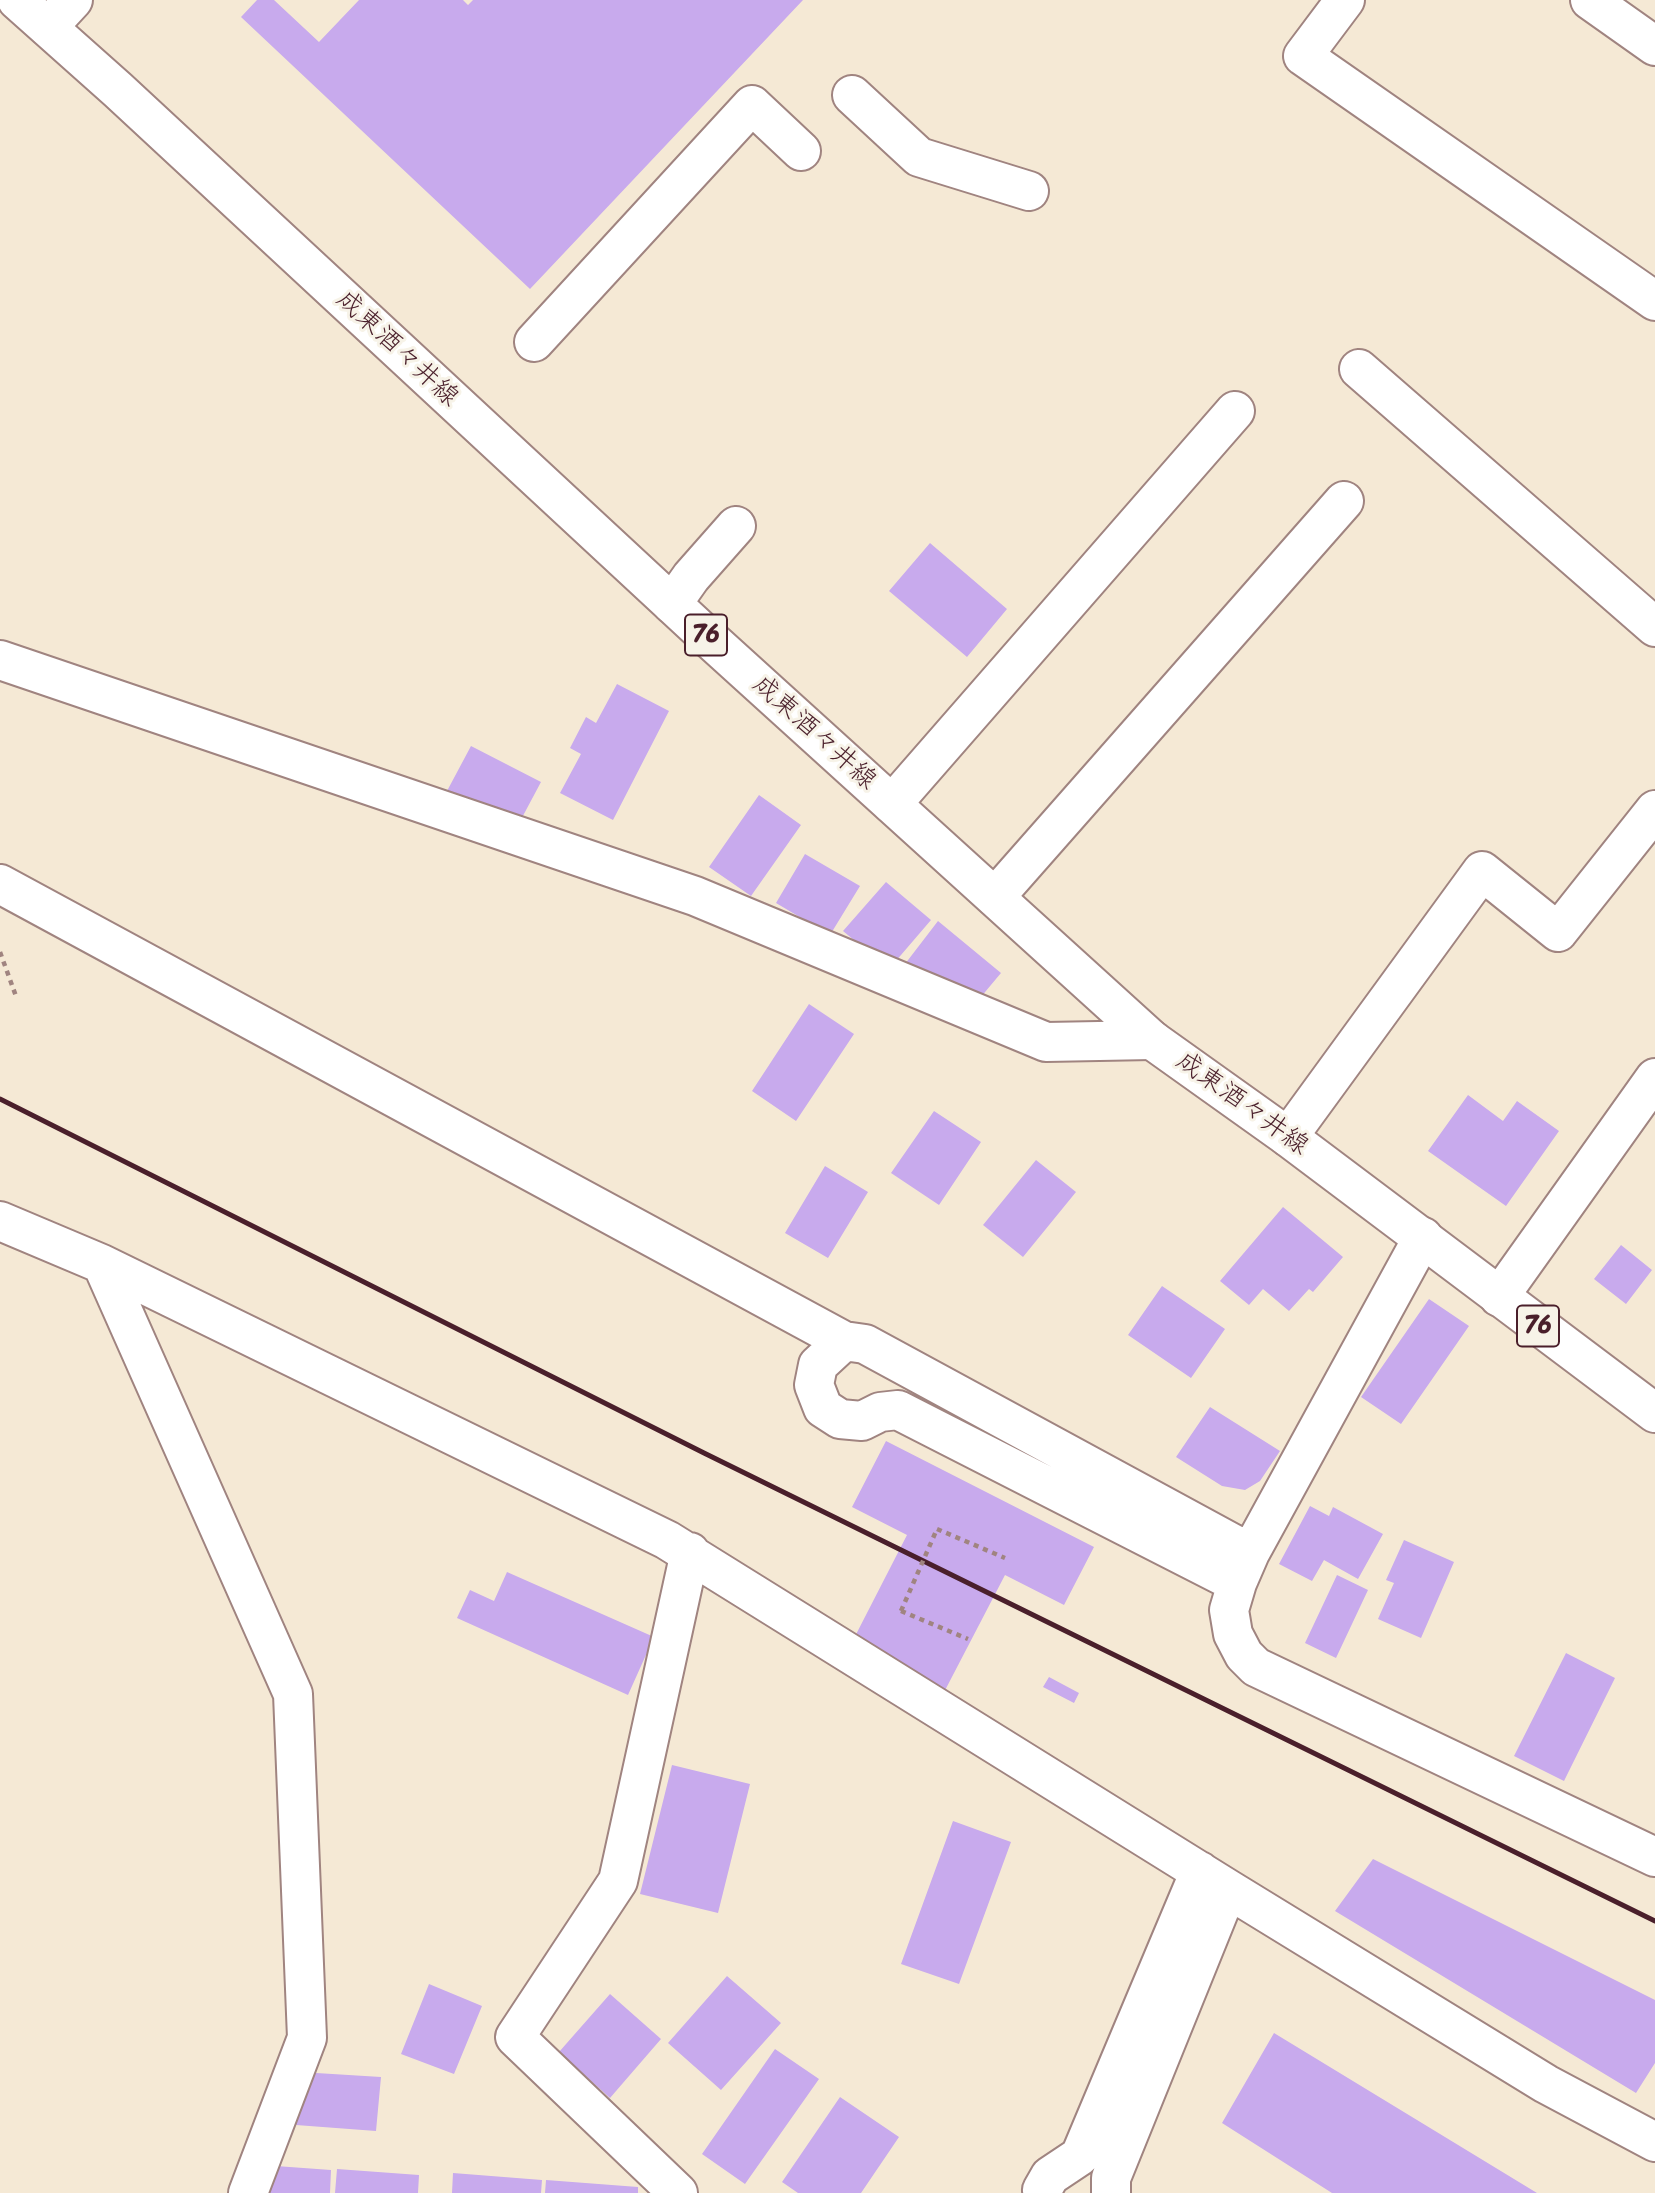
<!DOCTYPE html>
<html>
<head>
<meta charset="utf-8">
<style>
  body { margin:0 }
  canvas { display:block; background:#f5e9d5 }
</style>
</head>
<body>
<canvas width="1655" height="2193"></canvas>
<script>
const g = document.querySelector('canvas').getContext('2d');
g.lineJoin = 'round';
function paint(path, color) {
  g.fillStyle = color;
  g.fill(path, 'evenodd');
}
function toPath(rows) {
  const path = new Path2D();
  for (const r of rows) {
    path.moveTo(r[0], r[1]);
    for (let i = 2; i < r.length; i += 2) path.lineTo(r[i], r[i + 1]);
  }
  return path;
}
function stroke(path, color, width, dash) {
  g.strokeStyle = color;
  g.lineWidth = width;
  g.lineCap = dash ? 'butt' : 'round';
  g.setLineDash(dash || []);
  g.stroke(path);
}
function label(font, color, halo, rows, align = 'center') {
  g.font = font + ' Sriracha,"Klee One",sans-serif';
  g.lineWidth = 6;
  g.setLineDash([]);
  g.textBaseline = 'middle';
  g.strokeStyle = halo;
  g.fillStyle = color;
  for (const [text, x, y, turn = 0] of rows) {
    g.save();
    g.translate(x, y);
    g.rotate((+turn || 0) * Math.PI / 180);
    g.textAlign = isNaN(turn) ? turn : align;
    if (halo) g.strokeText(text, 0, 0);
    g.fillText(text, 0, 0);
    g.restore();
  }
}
const building = toPath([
  [257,0,274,0,319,42,359,0,463,0,468,5,473,0,803,0,530,289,241,17],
  [930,543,1007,609,967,657,889,591],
  [617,684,669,711,613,820,560,793,581,754,570,748,586,717,596,723],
  [471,746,541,782,517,827,447,791],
  [759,795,801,825,751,896,709,867],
  [805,854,860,886,830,935,776,903],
  [886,882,931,920,889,969,843,931],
  [938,921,1001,973,975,1004,905,964],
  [809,1004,854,1034,796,1121,752,1091],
  [1468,1095,1503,1121,1517,1101,1559,1131,1506,1206,1428,1151],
  [934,1111,981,1142,939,1205,891,1173],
  [1036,1160,1076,1192,1023,1257,983,1225],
  [825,1166,868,1192,828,1258,785,1233],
  [1283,1207,1343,1257,1313,1292,1309,1289,1289,1311,1263,1289,1249,1305,1220,1281],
  [1621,1245,1652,1270,1626,1304,1594,1279],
  [1162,1286,1225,1329,1191,1378,1128,1335],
  [1429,1299,1469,1326,1401,1424,1361,1397],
  [1210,1407,1280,1451,1260,1481,1245,1490,1222,1486,1176,1457],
  [886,1441,1094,1547,1064,1605,1005,1575,941,1698,848,1650,907,1535,852,1507],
  [1310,1506,1329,1516,1333,1507,1383,1534,1358,1579,1324,1560,1312,1581,1279,1564],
  [1404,1540,1454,1562,1421,1638,1378,1619,1394,1583,1386,1580],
  [507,1572,654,1637,628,1695,457,1618,470,1590,494,1601],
  [1337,1575,1368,1590,1336,1658,1305,1643],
  [1566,1653,1615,1678,1564,1781,1514,1756],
  [1049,1677,1079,1693,1074,1703,1043,1687],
  [672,1765,750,1784,718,1913,640,1894],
  [953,1821,1011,1842,959,1984,901,1964],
  [1373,1859,1655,2000,1655,2063,1636,2093,1335,1911],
  [727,1976,781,2023,721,2090,668,2043],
  [429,1984,482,2006,454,2074,401,2054],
  [610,1994,661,2039,610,2098,559,2052],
  [1274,2033,1537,2193,1332,2193,1222,2123],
  [775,2049,819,2079,745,2184,702,2154],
  [300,2072,381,2077,376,2131,296,2125],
  [840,2097,899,2137,861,2193,798,2193,782,2182],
  [262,2165,331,2170,330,2193,260,2193],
  [337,2169,419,2175,418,2193,335,2193],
  [453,2173,542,2180,541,2193,452,2193],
  [546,2180,638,2187,638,2193,545,2193]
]);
const path = toPath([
  [0,952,17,999],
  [937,1529,1005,1558],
  [901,1611,968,1639]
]);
const minor = toPath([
  [1345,0,1303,56,1655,301],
  [1590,0,1655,46],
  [48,27,73,0],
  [852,95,919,157,1029,191],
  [534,342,752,105,801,151],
  [1359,369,1655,627],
  [672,604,691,577,736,526],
  [0,660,695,896,1046,1042,1152,1040],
  [892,804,1235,411],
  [0,884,844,1341],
  [995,897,1344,501],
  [1288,1137,1482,871,1558,932,1655,810],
  [0,1221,102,1264,667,1540,1228,1889,1546,2084,1655,2142],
  [1423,1237,1250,1553,1237,1583,1229,1610,1233,1634,1244,1655,1256,1667,1655,1857],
  [102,1264,293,1694,307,2038,248,2193],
  [1499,1297,1655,1078],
  [1237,1583,898,1410,880,1412,862,1421,840,1419,823,1408,814,1385,818,1365,844,1341,865,1344,1250,1553],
  [678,2193,515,2037,618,1881,690,1552],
  [1043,2193,1042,2190,1050,2176,1080,2156,1200,1871],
  [1111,2193,1111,2178,1228,1889]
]);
const major = toPath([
  [17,0,118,90,712,641,1152,1040,1288,1137,1655,1413]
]);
const rail = toPath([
  [0,1099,704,1453,1655,1921]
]);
const pathBridge = toPath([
  [901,1611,937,1529]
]);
const shields = [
  [706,635,42],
  [1538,1326,42]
];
const shieldNames = [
  ["76",706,635],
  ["76",1538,1326]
];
const streetNames = [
  ["成東酒々井線",397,349,43],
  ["成東酒々井線",814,733,42],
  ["成東酒々井線",1242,1104,36]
];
paint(building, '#c8aaed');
stroke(minor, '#a08480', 42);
stroke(major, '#a08480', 42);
stroke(path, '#a08480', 4.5, [5, 5]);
stroke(minor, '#fff', 38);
stroke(major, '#fff', 38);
stroke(rail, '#4a1f2b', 5);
stroke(pathBridge, '#a08480', 4.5, [5, 5]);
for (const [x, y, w] of shields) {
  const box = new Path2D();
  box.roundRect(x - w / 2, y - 20.5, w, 41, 5);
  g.fillStyle = '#f7f3e8';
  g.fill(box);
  stroke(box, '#4a1f2b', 2);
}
label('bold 24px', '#4a1f2b', null, shieldNames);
label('26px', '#4a1f2b', '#f7f3e8', streetNames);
</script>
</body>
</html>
